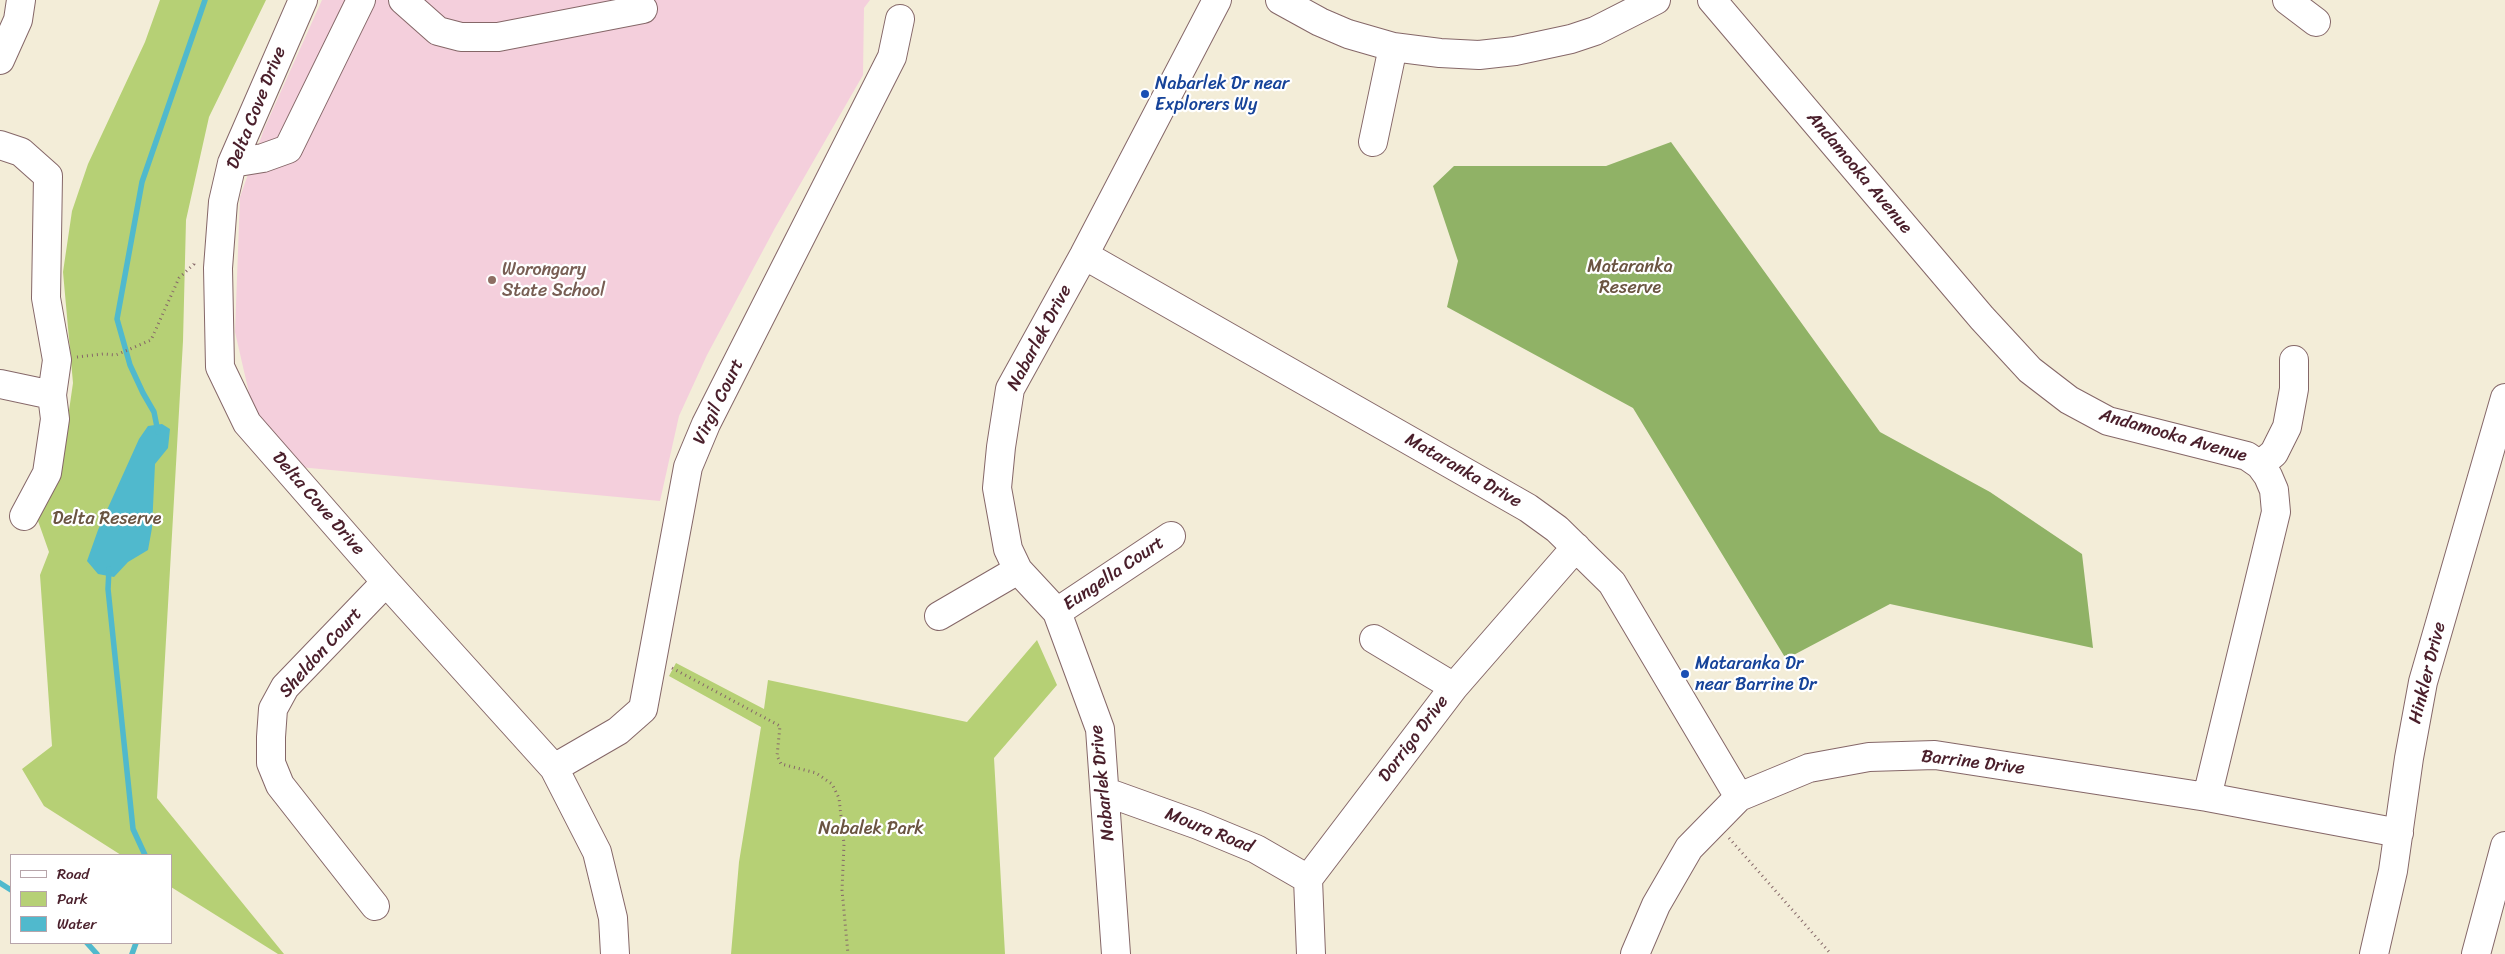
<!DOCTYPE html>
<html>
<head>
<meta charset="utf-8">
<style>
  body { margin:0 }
  #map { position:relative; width:2505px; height:954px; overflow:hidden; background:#f3edd8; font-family:Sriracha,sans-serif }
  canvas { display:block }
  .legend { position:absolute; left:10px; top:854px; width:162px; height:90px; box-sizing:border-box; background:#fff; border:1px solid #b7a5aa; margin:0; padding:6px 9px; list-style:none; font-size:15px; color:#4a1f2b }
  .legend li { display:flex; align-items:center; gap:10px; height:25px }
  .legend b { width:25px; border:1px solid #b7a5aa }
</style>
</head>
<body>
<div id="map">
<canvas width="2505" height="954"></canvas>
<ul class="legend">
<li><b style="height:6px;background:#fff"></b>Road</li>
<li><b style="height:14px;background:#b6d075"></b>Park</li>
<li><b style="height:14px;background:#50b9cd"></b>Water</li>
</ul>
</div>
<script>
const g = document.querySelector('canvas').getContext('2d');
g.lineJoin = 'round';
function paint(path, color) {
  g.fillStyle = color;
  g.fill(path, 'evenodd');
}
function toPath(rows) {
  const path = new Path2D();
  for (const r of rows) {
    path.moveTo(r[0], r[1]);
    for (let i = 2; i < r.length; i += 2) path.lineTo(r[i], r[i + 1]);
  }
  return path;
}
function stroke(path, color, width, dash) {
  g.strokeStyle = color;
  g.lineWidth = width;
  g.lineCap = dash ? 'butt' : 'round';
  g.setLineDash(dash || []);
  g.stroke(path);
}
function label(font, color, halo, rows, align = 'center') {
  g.font = font + ' Sriracha,sans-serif';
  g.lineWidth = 4.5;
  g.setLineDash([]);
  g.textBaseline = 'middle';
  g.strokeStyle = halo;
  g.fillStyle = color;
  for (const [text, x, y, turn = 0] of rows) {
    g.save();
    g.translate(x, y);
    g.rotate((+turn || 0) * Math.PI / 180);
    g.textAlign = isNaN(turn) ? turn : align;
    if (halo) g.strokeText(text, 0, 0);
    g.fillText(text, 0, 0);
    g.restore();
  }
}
const built = toPath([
  [322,0,870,0,864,8,863,75,775,228,707,355,679,416,660,501,299,467,252,406,235,332,240,197,264,129]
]);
const green = toPath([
  [160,0,266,0,209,117,186,220,183,341,157,798,284,954,278,954,171,887,171,855,121,855,44,806,22,769,52,746,40,575,49,552,37,518,62,459,73,383,63,272,72,211,88,164,145,42],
  [1037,640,1057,685,994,758,1005,954,731,954,739,862,761,727,669,676,676,663,764,709,768,680,967,722]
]);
const forest = toPath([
  [1671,142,1880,432,1990,492,2082,554,2093,648,1890,604,1786,659,1633,408,1447,307,1458,261,1433,186,1454,166,1606,166]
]);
const water = toPath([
  [162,424,170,429,168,448,155,464,152,528,148,550,128,562,114,577,98,574,87,561,98,530,139,439,148,426]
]);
const stream = toPath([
  [158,432,154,412,143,393,130,365,117,319,142,182,205,0],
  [109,569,108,589,133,829,145,855],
  [0,883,11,890],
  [87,943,97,954],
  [132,954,136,943]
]);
const path = toPath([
  [77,357,103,354,116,355,151,340,179,278,194,264,194,261],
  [672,668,780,726,777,756,781,764,816,773,832,784,839,798,844,844,842,890,848,954],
  [1729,838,1831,954]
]);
const minor = toPath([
  [303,0,232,163,223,202,218,268,220,367,247,423,386,582,554,768,597,852,613,918,615,954],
  [403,0,438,31,461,37,498,37,643,9],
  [1280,0,1320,22,1348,34,1393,47,1440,53,1479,55,1515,51,1571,39,1595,31,1656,0],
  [1712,0,1982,318,2030,370,2069,400,2108,421,2247,456,2260,465,2268,476,2274,490,2276,512,2207,797],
  [2287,0,2316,22],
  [0,60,18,20,21,0],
  [1373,142,1393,47],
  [0,145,21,152,48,176,46,298,57,360,52,395,55,419,47,473,24,516],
  [232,163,263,158,288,149,361,0],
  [1084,255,1528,508,1557,529,1612,583,1739,797],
  [0,384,52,395],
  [2260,465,2274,453,2287,427,2294,389,2294,360],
  [1057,612,1171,536],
  [939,616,1018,570],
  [1374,639,1454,687],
  [554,768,618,731,643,709,688,467,706,424,892,57,900,19],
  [1106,792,1198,825,1256,849,1308,879],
  [375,906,280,785,271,763,271,737,273,709,285,687,386,582],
  [1116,954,1100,729,1057,612,1018,570,1008,549,997,488,1001,447,1010,389,1084,255,1217,0],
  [1311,954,1308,879,1454,687,1576,547],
  [1635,954,1656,905,1689,848,1739,797,1809,768,1869,757,1935,755,2207,797,2399,833],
  [2374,954,2393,871,2409,758,2423,682,2505,398]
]);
const highway = toPath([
  [2476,954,2505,846]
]);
const markers = [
  [1145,94,5,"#1a4fb4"],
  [492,280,5,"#8d6e63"],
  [1685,674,5,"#1a4fb4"]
];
const transitNames = [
  ["Nabarlek Dr near",1155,84],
  ["Explorers Wy",1155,105],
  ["Mataranka Dr",1695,664],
  ["near Barrine Dr",1695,685]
];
const streetNames = [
  ["Delta Cove Drive",257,108,-68],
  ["Andamooka Avenue",1859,173,50],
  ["Nabarlek Drive",1040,338,-62],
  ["Virgil Court",719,402,-64],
  ["Andamooka Avenue",2173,436,16],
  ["Mataranka Drive",1463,471,30],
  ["Delta Cove Drive",318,504,49],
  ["Eungella Court",1114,574,-34],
  ["Sheldon Court",321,653,-48],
  ["Hinkler Drive",2428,673,-76],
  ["Dorrigo Drive",1414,739,-53],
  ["Barrine Drive",1973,763,7],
  ["Nabarlek Drive",1103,783,-96],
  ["Moura Road",1209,831,22]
];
const parkNames = [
  ["Mataranka",1630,267],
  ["Reserve",1630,288],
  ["Delta Reserve",107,519],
  ["Nabalek Park",871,829]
];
const educationNames = [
  ["Worongary",502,270],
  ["State School",502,291]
];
paint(built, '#f4cfdc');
paint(green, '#b6d075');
paint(forest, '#90b266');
paint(water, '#50b9cd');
stroke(stream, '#50b9cd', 5.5);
stroke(minor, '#856768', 30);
stroke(highway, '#856768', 30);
stroke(path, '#856768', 3, [1, 4]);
stroke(minor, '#fff', 28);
stroke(highway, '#fff', 28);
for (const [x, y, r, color] of markers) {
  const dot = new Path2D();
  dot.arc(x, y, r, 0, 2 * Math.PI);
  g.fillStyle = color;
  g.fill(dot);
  stroke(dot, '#fff', 2);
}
label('18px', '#164399', '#fff', transitNames, 'left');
label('18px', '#4a1f2b', '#fff', streetNames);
label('18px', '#6a5441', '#fff', parkNames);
label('18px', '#785e54', '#fff', educationNames, 'left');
</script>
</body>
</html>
